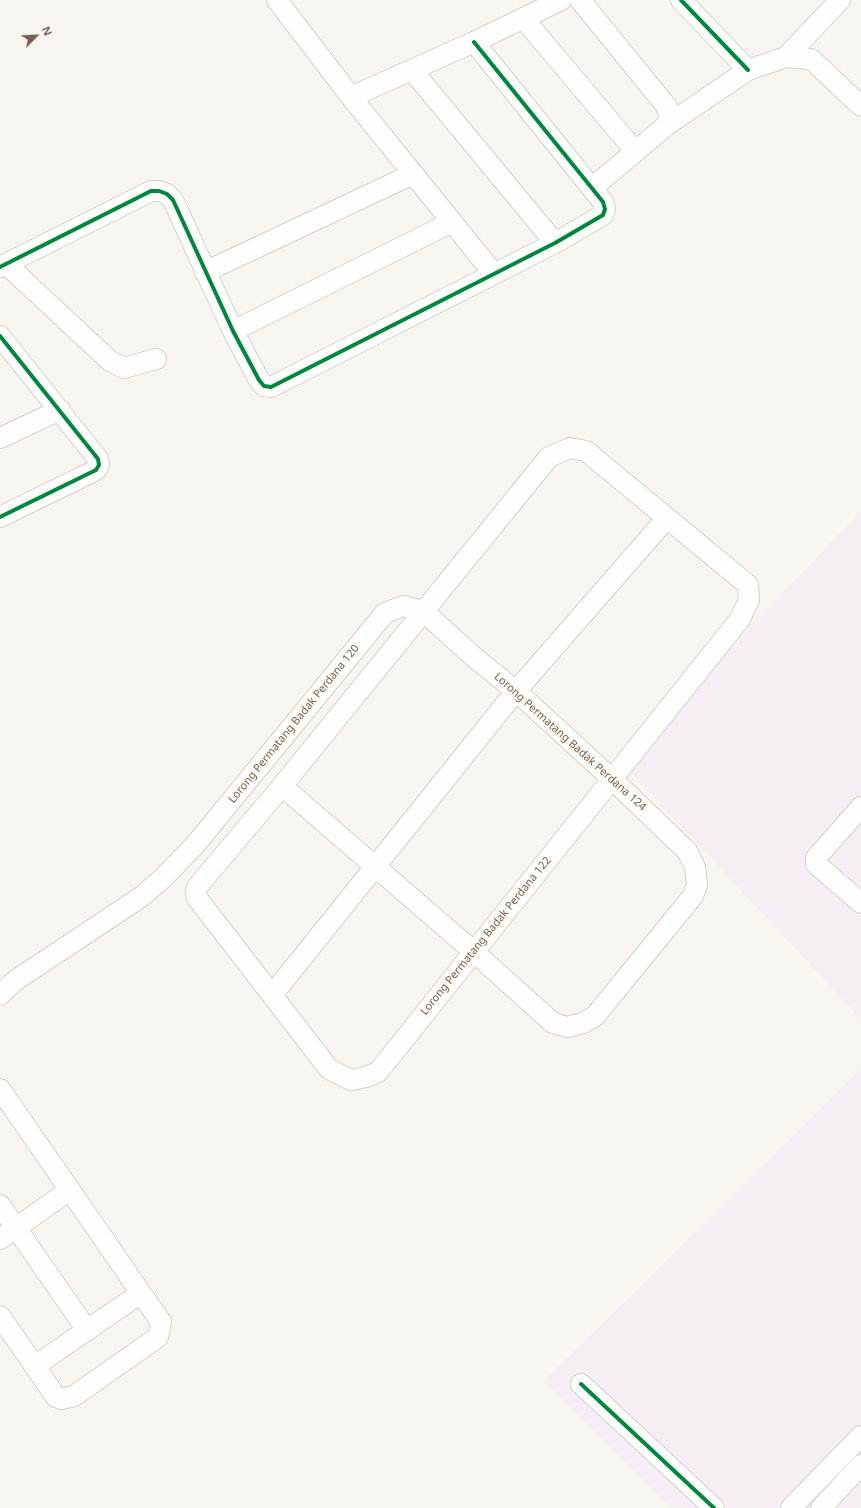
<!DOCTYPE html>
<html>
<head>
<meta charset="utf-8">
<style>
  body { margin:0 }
  #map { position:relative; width:861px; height:1508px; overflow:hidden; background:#f8f5f0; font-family:"Noto Sans",sans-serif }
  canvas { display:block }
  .north { position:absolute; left:16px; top:16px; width:40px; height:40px; -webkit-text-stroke:3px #fefaf4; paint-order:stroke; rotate:66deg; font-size:11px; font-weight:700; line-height:16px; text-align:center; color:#755f51 }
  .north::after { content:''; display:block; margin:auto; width:14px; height:18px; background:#755f51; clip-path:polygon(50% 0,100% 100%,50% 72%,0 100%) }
</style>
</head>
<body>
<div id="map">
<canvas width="861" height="1508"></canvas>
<div class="north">N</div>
</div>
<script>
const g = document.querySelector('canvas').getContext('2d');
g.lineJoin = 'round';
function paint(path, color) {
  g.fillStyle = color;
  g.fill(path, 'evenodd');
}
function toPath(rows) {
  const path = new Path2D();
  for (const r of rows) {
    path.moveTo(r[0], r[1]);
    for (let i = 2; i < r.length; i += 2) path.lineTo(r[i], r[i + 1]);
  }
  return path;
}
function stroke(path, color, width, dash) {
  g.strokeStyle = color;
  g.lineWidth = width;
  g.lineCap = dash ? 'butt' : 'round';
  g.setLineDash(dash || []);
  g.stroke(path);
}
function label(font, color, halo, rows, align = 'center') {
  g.font = font + ' "Noto Sans",sans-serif';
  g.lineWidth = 3;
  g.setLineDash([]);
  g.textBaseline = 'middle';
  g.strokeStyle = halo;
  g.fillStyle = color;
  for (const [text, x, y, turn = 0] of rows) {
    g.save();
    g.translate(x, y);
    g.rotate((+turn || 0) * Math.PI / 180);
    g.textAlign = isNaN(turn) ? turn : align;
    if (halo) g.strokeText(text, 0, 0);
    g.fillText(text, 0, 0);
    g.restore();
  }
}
const education = toPath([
  [861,511,861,1019,621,762],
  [861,1069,861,1508,671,1508,544,1381]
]);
const minor = toPath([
  [277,0,351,97,494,274],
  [580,0,667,107,669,116,667,125,592,188],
  [681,0,748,70],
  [523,18,635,151],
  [786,57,840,0],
  [412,70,555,243],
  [351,97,474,42,561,0],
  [667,125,748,70,786,57,811,59,861,106],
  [6,264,110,361,124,368,156,359],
  [0,267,151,191,159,191,167,194,173,200,233,331,259,380,264,386,271,387,555,243,603,215,605,209,603,202,474,42],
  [205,272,413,174],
  [233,331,452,222],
  [0,336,98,459,99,465,96,470,0,517],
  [0,438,60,410],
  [570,448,586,451,748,585,749,600,740,619,378,1072,366,1077,351,1080,329,1069,197,898,196,892,198,886,282,786,549,457,570,448],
  [861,807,816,858,816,864,861,903],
  [273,994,516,691,666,519],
  [0,995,16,980,141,897,163,878,195,845,385,613,403,606,423,611,475,658,516,691,612,779,687,851,695,867,697,885,693,896,595,1016,583,1023,567,1027,553,1023,474,952,282,786],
  [0,1089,161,1322,158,1337,74,1396,62,1399,56,1397,0,1316],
  [0,1205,87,1330],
  [0,1239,70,1190],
  [35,1366,141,1293],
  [581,1384,714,1508],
  [791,1508,861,1436],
  [821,1508,861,1465]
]);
const cycleway = toPath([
  [681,0,748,70],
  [0,267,151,191,159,191,167,194,173,200,233,331,259,380,264,386,271,387,555,243,603,215,605,209,603,202,474,42],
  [0,336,98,459,99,465,96,470,0,517],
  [581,1384,714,1508]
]);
const streetNames = [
  ["Lorong Permatang Badak Perdana 120",294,724,-51],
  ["Lorong Permatang Badak Perdana 124",570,742,42],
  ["Lorong Permatang Badak Perdana 122",486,936,-51]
];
paint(education, '#f5eef4');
stroke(minor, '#d6d1cb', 22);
stroke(minor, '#fefefd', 20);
stroke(cycleway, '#00873e', 4);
label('11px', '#755f51', '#fefaf4', streetNames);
</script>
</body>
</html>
